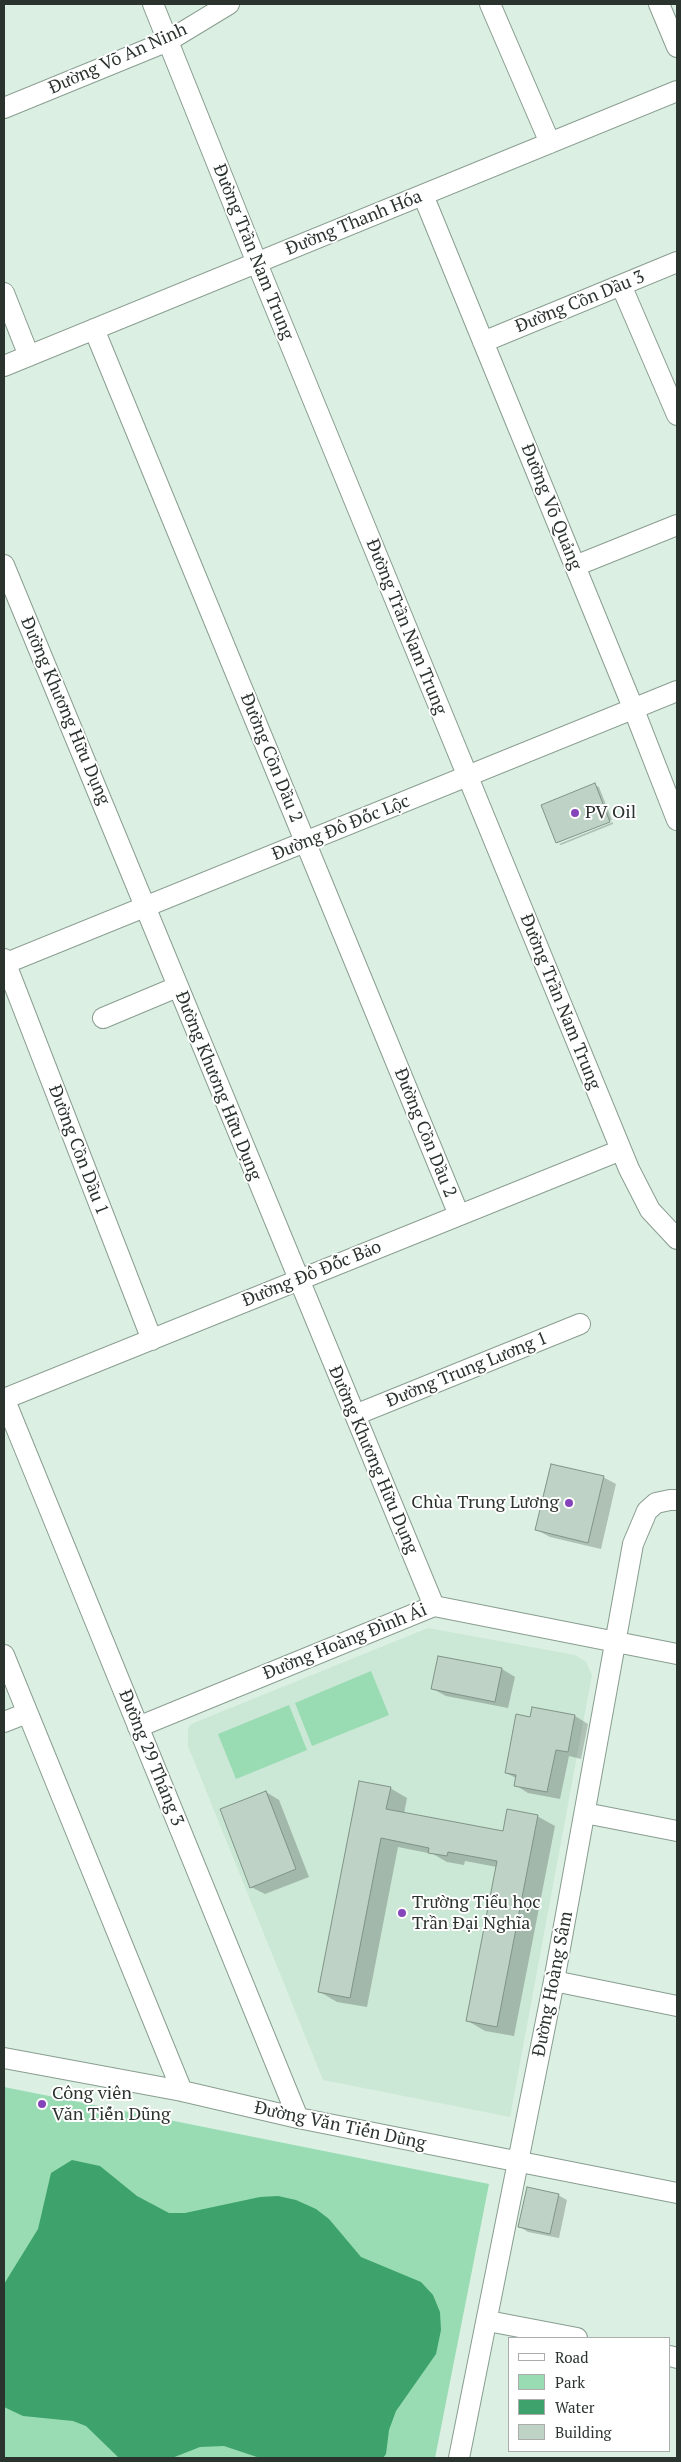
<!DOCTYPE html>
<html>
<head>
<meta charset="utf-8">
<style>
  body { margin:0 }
  #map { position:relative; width:681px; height:2462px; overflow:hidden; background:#dbf0e2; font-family:"PT Serif",serif }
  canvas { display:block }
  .frame { position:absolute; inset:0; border:5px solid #2b332e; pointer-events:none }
  .legend { position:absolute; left:508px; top:2337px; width:162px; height:115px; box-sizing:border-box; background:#fff; border:1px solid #aaadab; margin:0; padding:6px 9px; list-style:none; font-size:15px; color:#2b332e }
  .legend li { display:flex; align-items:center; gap:10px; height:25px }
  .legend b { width:25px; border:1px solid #aaadab }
</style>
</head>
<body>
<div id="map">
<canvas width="681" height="2462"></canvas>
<div class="frame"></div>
<ul class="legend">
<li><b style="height:6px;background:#fff"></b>Road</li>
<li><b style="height:14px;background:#99dcb3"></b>Park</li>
<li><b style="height:14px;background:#3ea26c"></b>Water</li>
<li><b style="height:14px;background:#bed3c5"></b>Building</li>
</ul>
</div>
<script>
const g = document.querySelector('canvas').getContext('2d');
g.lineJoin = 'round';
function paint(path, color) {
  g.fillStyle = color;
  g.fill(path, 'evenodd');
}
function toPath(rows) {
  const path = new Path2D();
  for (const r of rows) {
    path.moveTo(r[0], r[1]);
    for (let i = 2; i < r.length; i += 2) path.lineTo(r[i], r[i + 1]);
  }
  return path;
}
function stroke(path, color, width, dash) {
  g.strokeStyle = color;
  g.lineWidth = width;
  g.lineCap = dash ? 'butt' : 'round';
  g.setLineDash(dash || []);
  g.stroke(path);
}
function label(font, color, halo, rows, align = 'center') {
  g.font = font + ' "PT Serif",serif';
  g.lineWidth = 4;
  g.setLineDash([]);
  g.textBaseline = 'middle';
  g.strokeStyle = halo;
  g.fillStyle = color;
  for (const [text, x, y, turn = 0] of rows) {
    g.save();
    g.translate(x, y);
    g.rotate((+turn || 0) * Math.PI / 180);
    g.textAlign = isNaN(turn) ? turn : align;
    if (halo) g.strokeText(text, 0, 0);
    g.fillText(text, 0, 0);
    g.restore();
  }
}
const built = toPath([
  [428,1628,575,1655,586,1662,592,1675,510,2117,323,2080,188,1746,188,1730,190,1725,196,1722]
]);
const green = toPath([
  [371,1671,389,1715,312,1746,295,1703],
  [289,1705,307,1750,236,1779,218,1734],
  [4,2087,489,2184,435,2458,4,2458]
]);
const water = toPath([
  [72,2160,100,2166,137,2196,169,2213,185,2213,260,2197,278,2196,296,2200,316,2209,329,2219,361,2257,421,2282,433,2295,440,2312,441,2330,436,2354,396,2411,389,2430,386,2454,383,2458,260,2458,224,2446,200,2447,172,2458,119,2458,86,2426,73,2421,23,2416,4,2407,4,2284,38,2229,51,2173]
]);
const shadow = toPath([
  [595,785,599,787,612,820,557,843,542,806],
  [613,822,613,824,561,845,559,844],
  [603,1477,616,1484,601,1549,550,1537,537,1530],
  [502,1669,515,1677,508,1708,446,1696,433,1689],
  [575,1716,588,1724,581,1759,569,1756,560,1799,528,1793,515,1785,516,1778,506,1773,531,1718],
  [390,1788,407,1798,404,1814,504,1833,537,1816,555,1826,514,2036,485,2031,468,2021,497,1867,465,1861,464,1865,447,1862,433,1854,398,1847,367,2007,337,2002,320,1992],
  [266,1792,279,1800,309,1877,265,1894,251,1887],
  [558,2195,567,2200,559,2238,528,2232,520,2227]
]);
const building = toPath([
  [595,783,610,822,556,843,541,805,595,783],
  [551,1464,604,1476,588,1543,535,1530,551,1464],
  [438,1656,502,1668,495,1702,431,1689,438,1656],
  [532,1707,575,1715,568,1752,556,1750,547,1792,514,1786,516,1775,505,1773,516,1714,530,1717,532,1707],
  [359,1781,391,1787,386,1809,503,1831,507,1809,538,1815,497,2027,466,2021,497,1861,448,1852,447,1856,428,1853,429,1848,381,1838,350,1998,318,1992,359,1781],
  [266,1791,296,1869,250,1888,220,1809,266,1791],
  [527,2187,559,2194,550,2234,518,2227,527,2187]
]);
const minor = toPath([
  [153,4,263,278,629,1169,650,1210,677,1239],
  [490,4,550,143],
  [659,4,677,47],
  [4,108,168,41,229,4],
  [423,195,634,710,677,820],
  [621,285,677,415],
  [4,293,29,356],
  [94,329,459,1215],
  [483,342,677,262],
  [4,366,677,91],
  [4,565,434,1606],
  [575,566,677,525],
  [4,959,152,1340],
  [4,964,677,691],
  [103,1018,177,987],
  [4,1398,298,2118],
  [4,1399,621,1150],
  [355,1415,580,1324],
  [4,1655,182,2091],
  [4,1722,27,1713],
  [138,1727,434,1606,677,1654],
  [585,1813,677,1831],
  [554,1981,677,2006],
  [4,2058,182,2091,298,2118,677,2193],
  [488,2321,577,2338],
  [670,2356,677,2358],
  [459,2458,554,1981,633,1544,647,1511,656,1503,670,1500,677,1500]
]);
const markers = [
  [575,813,5,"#8544b9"],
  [569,1503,5,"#8544b9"],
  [402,1913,5,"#8544b9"],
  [42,2104,5,"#8544b9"]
];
const streetNames = [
  ["Đường Võ An Ninh",118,59,-24],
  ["Đường Thanh Hóa",354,223,-22],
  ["Đường Trần Nam Trung",253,252,68],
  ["Đường Cồn Dầu 3",580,302,-22],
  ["Đường Võ Quảng",551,507,68],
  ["Đường Trần Nam Trung",406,627,68],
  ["Đường Khương Hữu Dụng",65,711,67],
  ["Đường Cồn Dầu 2",271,758,68],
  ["Đường Đô Đốc Lộc",341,828,-22],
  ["Đường Trần Nam Trung",560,1002,68],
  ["Đường Khương Hữu Dụng",218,1086,68],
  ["Đường Cồn Dầu 2",425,1133,68],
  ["Đường Cồn Dầu 1",78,1150,69],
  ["Đường Đô Đốc Bảo",312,1274,-22],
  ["Đường Trung Lương 1",467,1370,-22],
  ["Đường Khương Hữu Dụng",373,1460,67],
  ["Đường Hoàng Đình Ái",345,1642,-22],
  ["Đường 29 Tháng 3",151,1758,68],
  ["Đường Hoàng Sâm",553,1984,-79],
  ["Đường Văn Tiến Dũng",340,2126,12]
];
const poiNames = [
  ["PV Oil",585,813],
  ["Chùa Trung Lương",559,1503,"right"],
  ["Trường Tiểu học",412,1903],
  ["Trần Đại Nghĩa",412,1924],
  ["Công viên",52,2094],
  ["Văn Tiến Dũng",52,2115]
];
paint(built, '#cbe7d5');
paint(green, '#99dcb3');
paint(water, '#3ea26c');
paint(shadow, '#0003');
paint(building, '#bed3c5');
stroke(building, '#809487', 1);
stroke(minor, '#899d90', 22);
stroke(minor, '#fff', 20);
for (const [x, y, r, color] of markers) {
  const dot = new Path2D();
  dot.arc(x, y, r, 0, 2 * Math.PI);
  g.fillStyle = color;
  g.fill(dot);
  stroke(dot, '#fff', 2);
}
label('18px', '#2b332e', '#fff', streetNames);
label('18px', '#2b332e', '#fff', poiNames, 'left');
</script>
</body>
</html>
